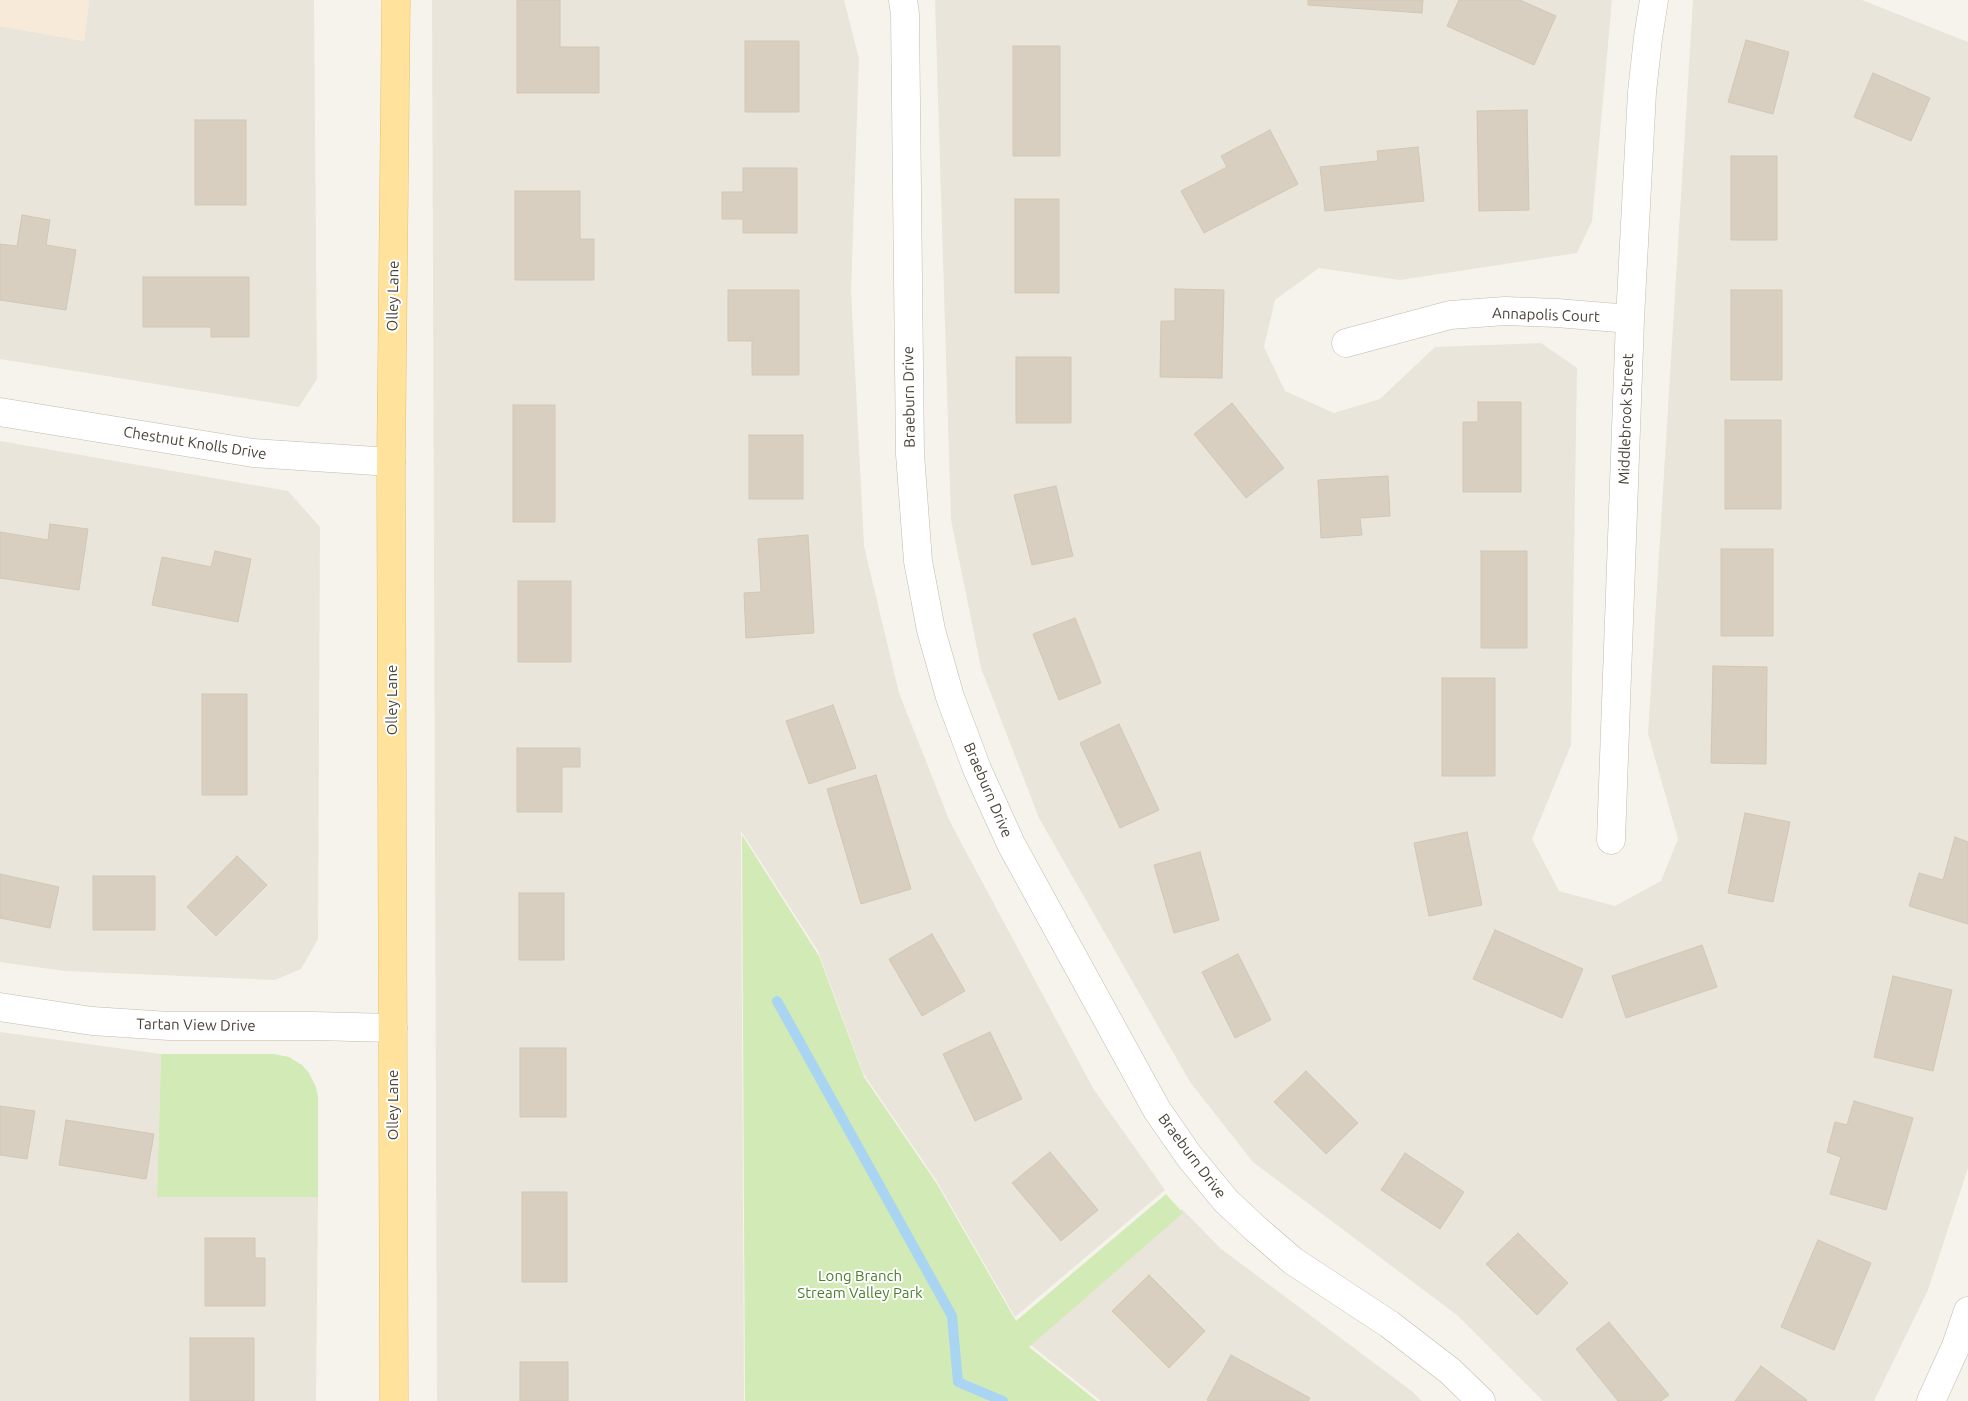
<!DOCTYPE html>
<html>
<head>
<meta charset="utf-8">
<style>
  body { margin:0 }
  canvas { display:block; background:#f6f3ec }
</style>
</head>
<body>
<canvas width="1968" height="1401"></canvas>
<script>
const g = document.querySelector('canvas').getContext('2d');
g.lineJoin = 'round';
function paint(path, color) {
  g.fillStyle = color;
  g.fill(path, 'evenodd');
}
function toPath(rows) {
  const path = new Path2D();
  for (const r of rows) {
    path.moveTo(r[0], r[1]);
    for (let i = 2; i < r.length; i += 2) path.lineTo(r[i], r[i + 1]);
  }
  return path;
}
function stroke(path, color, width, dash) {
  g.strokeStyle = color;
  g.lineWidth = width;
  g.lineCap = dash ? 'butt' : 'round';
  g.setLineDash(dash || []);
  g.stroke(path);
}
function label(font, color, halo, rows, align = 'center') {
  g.font = font + ' Ubuntu,sans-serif';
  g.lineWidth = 4;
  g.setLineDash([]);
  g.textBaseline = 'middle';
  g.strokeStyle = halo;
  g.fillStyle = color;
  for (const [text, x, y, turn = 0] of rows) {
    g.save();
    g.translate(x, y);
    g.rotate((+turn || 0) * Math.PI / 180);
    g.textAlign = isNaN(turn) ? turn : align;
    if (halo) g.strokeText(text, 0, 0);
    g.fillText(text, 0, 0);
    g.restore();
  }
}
const residential = toPath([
  [89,0,314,0,317,379,299,407,0,359,0,26,84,41],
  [432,0,844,0,859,59,851,291,864,546,899,693,950,822,1094,1090,1165,1190,1015,1317,936,1180,863,1073,818,951,741,831,744,1401,437,1401],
  [935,0,1612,0,1592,221,1577,253,1400,280,1319,268,1275,300,1264,347,1285,391,1334,413,1380,399,1435,347,1541,343,1577,368,1571,745,1532,839,1559,891,1615,906,1661,881,1678,839,1648,734,1693,0,1862,0,1968,42,1968,1168,1928,1290,1874,1401,1543,1401,1457,1315,1253,1162,1190,1082,1039,818,981,668,951,520],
  [0,441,288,491,320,527,318,939,301,969,275,980,65,971,0,962],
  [0,1032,161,1054,157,1197,318,1197,316,1401,0,1401],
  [1182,1209,1220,1248,1413,1392,1422,1401,1101,1401,1028,1343]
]);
const commercial = toPath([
  [0,0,89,0,84,41,0,26]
]);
const green = toPath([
  [742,835,819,956,864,1077,937,1184,1016,1321,1166,1194,1183,1213,1029,1347,1097,1401,745,1401],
  [161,1054,274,1054,289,1057,302,1065,309,1073,316,1087,318,1097,318,1197,157,1197]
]);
const stream = toPath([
  [777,1001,952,1316,958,1382,1003,1401]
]);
const building = toPath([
  [517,0,560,0,560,47,599,47,599,93,517,93,517,0],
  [1308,0,1423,0,1422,13,1308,5,1308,0],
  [1459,0,1520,0,1556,16,1534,65,1447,26,1459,0],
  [1746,40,1789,52,1773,114,1728,102,1746,40],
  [745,41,799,41,799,112,745,112,745,41],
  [1013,46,1060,46,1060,156,1013,156,1013,46],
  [1873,73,1930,98,1911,141,1854,117,1873,73],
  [1527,110,1529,210,1479,211,1477,111,1527,110],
  [195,120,246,120,246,205,195,205,195,120],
  [1270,130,1298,184,1204,233,1181,191,1227,167,1221,156,1270,130],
  [1418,147,1424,201,1325,211,1320,167,1378,161,1377,151,1418,147],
  [1731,156,1777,156,1777,240,1731,240,1731,156],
  [743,168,797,168,797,233,743,233,743,219,722,219,722,192,743,192,743,168],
  [515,191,580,191,580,239,594,239,594,280,515,280,515,191],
  [1015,199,1059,199,1059,293,1015,293,1015,199],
  [22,215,50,220,46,245,76,250,66,310,0,300,0,244,17,246,22,215],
  [143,277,249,277,249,337,211,337,211,327,143,327,143,277],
  [1175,289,1224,290,1222,378,1160,377,1161,321,1175,321,1175,289],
  [728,290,799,290,799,375,752,375,752,341,728,341,728,290],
  [1731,290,1782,290,1782,380,1731,380,1731,290],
  [1016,357,1071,357,1071,423,1016,423,1016,357],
  [1478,402,1521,402,1521,492,1463,492,1463,422,1478,422,1478,402],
  [1232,403,1284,468,1246,498,1194,434,1232,403],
  [513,405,555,405,555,522,513,522,513,405],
  [1725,420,1781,420,1781,509,1725,509,1725,420],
  [749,435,803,435,803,499,749,499,749,435],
  [1388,476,1390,516,1360,518,1362,535,1321,538,1318,480,1388,476],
  [1056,486,1073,556,1032,565,1014,495,1056,486],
  [50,524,88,529,79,590,0,578,0,532,48,540,50,524],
  [808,535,814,633,746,638,744,593,761,592,758,539,808,535],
  [1721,549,1773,549,1773,636,1721,636,1721,549],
  [215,551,251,559,238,622,152,605,162,557,211,567,215,551],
  [1481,551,1527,551,1527,648,1481,648,1481,551],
  [518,581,571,581,571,662,518,662,518,581],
  [1075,618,1101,683,1059,700,1033,634,1075,618],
  [1713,666,1767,667,1766,764,1711,763,1713,666],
  [1442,678,1495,678,1495,776,1442,776,1442,678],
  [202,694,247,694,247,795,202,795,202,694],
  [833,705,856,768,809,784,786,721,833,705],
  [1119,724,1159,810,1120,828,1080,743,1119,724],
  [517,748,580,748,580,767,562,767,562,812,517,812,517,748],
  [876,775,911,889,861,904,827,789,876,775],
  [1745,813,1790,822,1773,902,1728,893,1745,813],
  [1467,832,1482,905,1429,916,1414,843,1467,832],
  [1955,837,1968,842,1968,924,1909,906,1919,873,1943,880,1955,837],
  [1200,852,1219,920,1174,933,1154,865,1200,852],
  [237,856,267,885,216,936,187,907,237,856],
  [0,874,59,887,50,928,0,918,0,874],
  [93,876,155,876,155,930,93,930,93,876],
  [519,893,564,893,564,960,519,960,519,893],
  [1495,930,1583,969,1562,1018,1473,979,1495,930],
  [932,934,965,991,922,1016,889,959,932,934],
  [1702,945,1717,987,1626,1018,1612,976,1702,945],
  [1238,954,1271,1020,1235,1038,1202,972,1238,954],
  [1893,976,1952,990,1933,1071,1874,1057,1893,976],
  [990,1032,1022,1099,975,1121,943,1054,990,1032],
  [520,1048,566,1048,566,1117,520,1117,520,1048],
  [1306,1071,1358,1123,1326,1154,1274,1102,1306,1071],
  [1854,1101,1913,1118,1886,1210,1830,1194,1841,1157,1827,1152,1835,1122,1847,1125,1854,1101],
  [0,1106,35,1111,27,1159,0,1155,0,1106],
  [66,1120,154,1134,146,1179,59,1165,66,1120],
  [1050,1152,1098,1210,1061,1241,1012,1183,1050,1152],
  [1405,1153,1464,1192,1440,1229,1381,1190,1405,1153],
  [522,1192,567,1192,567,1282,522,1282,522,1192],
  [1518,1233,1568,1283,1537,1315,1486,1264,1518,1233],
  [205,1238,255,1238,255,1258,265,1258,265,1306,205,1306,205,1238],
  [1818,1240,1871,1263,1834,1350,1781,1327,1818,1240],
  [1149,1275,1205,1331,1169,1368,1112,1311,1149,1275],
  [1609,1322,1669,1395,1661,1401,1618,1401,1576,1349,1609,1322],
  [190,1338,254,1338,254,1401,190,1401,190,1338],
  [1231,1355,1310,1398,1308,1401,1209,1401,1207,1400,1231,1355],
  [520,1362,568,1362,568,1401,520,1401,520,1362],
  [1761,1366,1807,1400,1806,1401,1735,1401,1761,1366]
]);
const minor = toPath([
  [903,0,905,14,910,454,918,561,931,630,950,697,977,769,1011,844,1157,1110,1189,1156,1226,1201,1256,1229,1293,1261,1389,1324,1450,1371,1481,1401],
  [1346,343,1450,315,1505,311,1557,313,1630,319],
  [0,412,253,453,391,462],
  [1611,840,1630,319,1642,92,1648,38,1654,0],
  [0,1007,92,1021,169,1026,313,1026,393,1028],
  [1931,1401,1956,1346,1968,1311]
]);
const major = toPath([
  [394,1401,391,462,396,0]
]);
const streetNames = [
  ["Olley Lane",393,296,-89],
  ["Annapolis Court",1546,315,2],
  ["Braeburn Drive",909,397,-91],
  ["Middlebrook Street",1626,419,-88],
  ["Chestnut Knolls Drive",195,443,9],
  ["Olley Lane",392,700,-90],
  ["Braeburn Drive",988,790,67],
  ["Tartan View Drive",196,1025,1],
  ["Olley Lane",393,1105,-90],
  ["Braeburn Drive",1192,1156,53]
];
const parkNames = [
  ["Long Branch",860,1276],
  ["Stream Valley Park",860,1293]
];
paint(residential, '#eae5da');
paint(commercial, '#f7ead8');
paint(green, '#d2eab5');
stroke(stream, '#a9d4f2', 10);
paint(building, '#d8cfc1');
stroke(building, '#d3c7b4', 1);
stroke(minor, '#c2bbae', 29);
stroke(major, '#e6c16a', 29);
stroke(minor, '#fff', 28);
stroke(major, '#ffe39c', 28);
label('15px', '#4b4439', '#fff', streetNames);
label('15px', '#4a7f2a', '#fff', parkNames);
</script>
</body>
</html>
